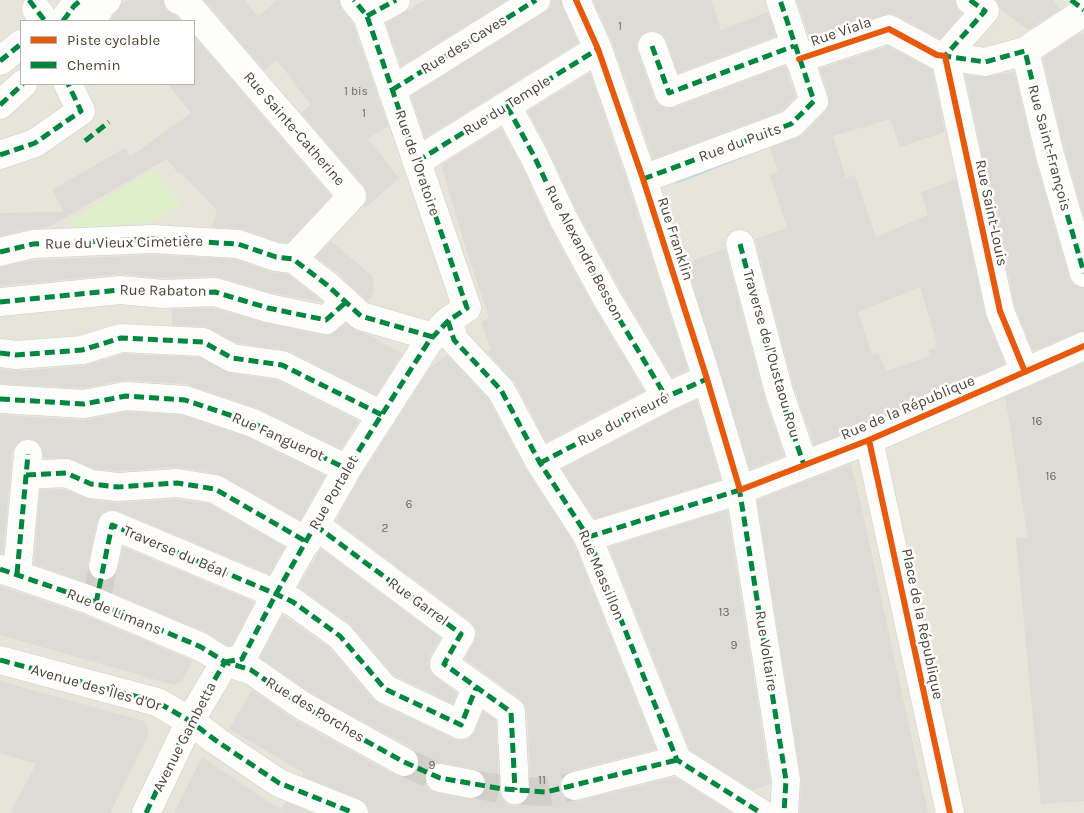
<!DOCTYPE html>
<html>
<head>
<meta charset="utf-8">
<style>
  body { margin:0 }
  #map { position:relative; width:1084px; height:813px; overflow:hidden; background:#f3f2ec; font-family:Karla,sans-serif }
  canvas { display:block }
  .legend { position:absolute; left:20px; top:20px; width:175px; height:65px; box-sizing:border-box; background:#fff; border:1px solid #b7b4af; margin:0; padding:6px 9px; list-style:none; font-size:15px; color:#4b4437 }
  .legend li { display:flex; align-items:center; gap:10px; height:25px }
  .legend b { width:25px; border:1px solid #b7b4af }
</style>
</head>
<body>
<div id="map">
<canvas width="1084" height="813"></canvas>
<ul class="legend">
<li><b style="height:6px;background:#e8590c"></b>Piste cyclable</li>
<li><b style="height:6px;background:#00873e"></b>Chemin</li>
</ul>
</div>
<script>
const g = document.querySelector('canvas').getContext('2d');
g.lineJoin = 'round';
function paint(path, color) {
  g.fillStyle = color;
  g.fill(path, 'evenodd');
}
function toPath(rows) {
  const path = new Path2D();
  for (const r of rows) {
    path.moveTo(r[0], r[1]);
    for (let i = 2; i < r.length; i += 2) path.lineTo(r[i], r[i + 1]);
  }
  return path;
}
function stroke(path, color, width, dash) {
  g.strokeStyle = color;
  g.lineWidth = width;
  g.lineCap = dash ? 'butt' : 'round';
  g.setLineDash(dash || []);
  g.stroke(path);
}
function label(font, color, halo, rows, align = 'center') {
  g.font = font + ' Karla,sans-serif';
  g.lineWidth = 5;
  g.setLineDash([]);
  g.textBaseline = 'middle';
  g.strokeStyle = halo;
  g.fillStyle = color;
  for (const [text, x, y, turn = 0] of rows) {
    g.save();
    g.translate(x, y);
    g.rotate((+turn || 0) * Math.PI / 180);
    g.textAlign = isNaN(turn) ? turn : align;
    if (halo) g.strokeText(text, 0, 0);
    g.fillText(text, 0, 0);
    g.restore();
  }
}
const residential = toPath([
  [0,0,1084,0,1084,813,0,813],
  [21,21,194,21,194,84,21,84]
]);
const green = toPath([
  [153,170,181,204,153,222,74,229,71,220]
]);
const water = toPath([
  [744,152,745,157,676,184,675,180]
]);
const building = toPath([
  [132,0,163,0,166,10,177,16,181,21,110,21,122,3],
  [204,0,245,0,258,17,277,0,339,0,342,9,353,24,388,126,368,139,399,178,366,207,364,205,367,200,367,193,364,186,301,113,311,105,277,60,264,70],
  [425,0,507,0,401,66,386,23],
  [552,0,561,0,562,6,578,43,425,138,411,96,544,13,550,8],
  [593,0,711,0,721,30,768,12,776,36,678,73,667,41,662,34,654,31,647,31,640,36,637,43,637,51,654,98,659,105,667,108,674,108,785,66,796,97,782,111,653,159,613,44],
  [797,0,955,0,956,7,962,13,940,39,896,15,890,13,810,39],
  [996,0,1053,0,1060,9,1028,30,1000,9,999,5],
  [1081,33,1084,36,1084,217,1065,151,1043,58],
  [194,36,331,196,287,243,279,242,243,229,212,227,217,210,180,172,178,173,167,159,47,228,30,229,0,236,0,213,64,212,52,190,125,148,130,157,191,113,168,84,194,84],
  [888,46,932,70,945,132,900,147,890,119,833,136,846,178,855,175,876,237,928,215,921,192,956,179,985,314,1005,364,863,426,814,445,794,387,755,239,787,228,770,175,778,172,770,148,802,135,825,112,829,104,829,97,820,69],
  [920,287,937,344,934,345,936,348,928,350,930,356,886,371,878,353,872,355,858,312],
  [1014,72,1035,159,1069,277,1074,285,1084,288,1084,331,1078,332,1033,351,1015,306,965,75,983,77],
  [590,73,628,184,688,370,672,377,620,289,577,211,549,151,528,111],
  [501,128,521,165,549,225,592,304,644,391,546,442,515,382,487,352,491,350,481,322,489,318,466,249,441,165],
  [331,241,372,276,374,289,372,296,368,301,338,273,316,257],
  [725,249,764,396,784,456,750,469,686,263],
  [152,255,235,259,271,272,287,274,323,302,272,293,215,276,163,278,119,274,0,286,0,267,35,260],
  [213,308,265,323,323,335,330,335,346,323,356,331,365,333,402,354,376,395,289,351,237,343,204,326,172,325,172,309],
  [123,354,199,357,230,373,277,380,359,421,341,449,260,409,186,384,127,380,83,388,0,384,0,369,17,371,83,366],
  [447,355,488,399,526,470,574,544,656,749,571,771,564,775,560,781,560,789,564,797,570,801,579,801,674,777,732,813,369,813,367,804,360,799,302,776,304,773,229,729,252,690,295,720,396,776,404,778,412,776,418,769,420,761,418,754,412,748,311,693,260,658,283,615,329,648,373,699,378,703,454,739,462,741,470,738,475,731,483,711,496,720,499,791,502,798,507,804,515,806,523,803,529,798,531,789,527,711,525,705,520,699,465,659,475,641,477,634,475,627,470,621,336,521,360,477,431,367],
  [435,763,443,763,474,769,481,772,486,779,486,786,483,794,477,799,469,799,437,793,430,790,425,784,425,776,428,768],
  [1084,363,1084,801,1041,804,1016,538,1028,537,1005,397],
  [697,400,721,480,595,519,562,469,673,411],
  [127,412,182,415,247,437,325,476,300,520,218,474,176,467,118,471,95,469,72,459,43,458,42,448,37,442,30,439,22,440,16,445,12,453,3,554,0,554,0,415,83,420],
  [851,464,861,505,928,813,800,813,801,778,757,500],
  [63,489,89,499,116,503,176,499,210,504,285,547,269,574,118,511,109,510,102,513,97,521,88,563,88,571,93,578,99,581,108,581,115,576,118,569,123,547,254,602,232,645,228,646,207,633,96,586,34,564,40,490],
  [727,510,770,781,770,784,754,790,690,750,609,547],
  [321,549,441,638,430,656,428,664,430,671,435,676,457,693,453,704,395,676,349,623,298,587],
  [0,586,84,615,193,661,181,682,174,685,0,635],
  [0,681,144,721,149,733,110,813,10,813,36,764,0,753],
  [202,757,281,810,286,802,312,813,174,813]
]);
const minorTunnel = toPath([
  [98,593,103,566],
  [404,762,440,778],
  [471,784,503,789],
  [522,791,546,792,575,786]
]);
const minor = toPath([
  [178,0,186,3,352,196,293,259],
  [576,0,598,49,643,179,707,379,740,490,786,780,784,813],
  [970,0,985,11,945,56,985,62,1025,51,1084,12],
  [36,9,45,21],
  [367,16,396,0],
  [63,21,74,6,81,0],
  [92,21,102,4,107,0],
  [652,46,669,93,794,46],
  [1025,51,1050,155,1084,273],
  [799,59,889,29,937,55,945,56,1000,311,1025,372],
  [0,61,21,44],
  [392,90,536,0],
  [0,105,23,84],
  [507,106,535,158,563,218,606,297,666,397],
  [0,155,35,143,81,111,68,84],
  [416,160,424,157,598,49],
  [643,179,791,124,814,101,780,0],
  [740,244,779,392,804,465],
  [0,252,33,244,152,239,238,244,276,257,293,259,327,285,361,316,433,337],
  [0,302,120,290,163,294,215,292,268,308,326,320,346,302],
  [448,321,454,340,501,390,540,463,588,537,677,760,761,813],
  [0,353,16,355,82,350,121,338,203,342,232,358,282,365,382,415],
  [0,399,84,404,126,396,185,400,253,423,347,469],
  [869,440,950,813],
  [540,463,666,397,707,379],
  [26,475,66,473,91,484,118,487,177,483,215,489,307,542],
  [315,525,461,634,444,664,511,712,515,790],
  [588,537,740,490,869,440,1084,346],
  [103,566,112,525,276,594,293,602,340,636,385,689,461,725,476,688],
  [0,569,90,600,201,647,225,662,251,670,303,706,404,762],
  [17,574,28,454],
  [0,660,157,702,190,721,218,742,279,783,354,813],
  [225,662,242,659,276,594,347,469,429,341,448,321,467,308,367,16,354,0],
  [440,778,471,784],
  [575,786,677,760],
  [146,813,190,721,225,662]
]);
const quiet = toPath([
  [29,0,45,21],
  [970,0,985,11,945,56,985,62,1025,51,1050,155,1084,273],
  [1071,0,1084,10],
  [367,16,396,0],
  [63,21,74,6,81,0],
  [652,46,669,93,794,46],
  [0,61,21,44],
  [392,90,536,0],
  [0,105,23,84],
  [507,106,535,158,563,218,606,297,666,397],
  [85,141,109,122],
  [0,155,35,143,81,111,68,84],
  [416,160,424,157,598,49],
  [643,179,791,124,814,101,780,0],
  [740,244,779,392,804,465],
  [0,252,33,244,152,239,238,244,276,257,293,259,327,285,361,316,433,337],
  [0,302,120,290,163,294,215,292,268,308,326,320,346,302],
  [448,321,454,340,501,390,540,463,588,537,677,760,761,813],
  [0,353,16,355,82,350,121,338,203,342,232,358,282,365,382,415],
  [0,399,84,404,126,396,185,400,253,423,347,469],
  [540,463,666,397,707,379],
  [26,475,66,473,91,484,118,487,177,483,215,489,307,542],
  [739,487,786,780,784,813],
  [315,525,461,634,444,664,511,712,515,790],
  [588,537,743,489],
  [0,569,90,600,201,647,225,662,251,670,303,706,335,724,404,762,440,778,503,789,546,792,677,760],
  [17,574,28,454],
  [96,603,112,525,276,594,293,602,340,636,385,689,461,725,476,688],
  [0,660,157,702,190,721,218,742,279,783,354,813],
  [225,662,242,659,276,594,347,469,429,341,448,321,467,308,367,16,354,0],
  [146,813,190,721,225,662]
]);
const cycleway = toPath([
  [576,0,598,49,643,179,707,379,740,490,869,440,1084,346],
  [799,59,889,29,937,55,945,56,1000,311,1025,372],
  [869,440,950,813]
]);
const numberNames = [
  ["1",620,27],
  ["1 bis",356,92],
  ["1",364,114],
  ["16",1037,422],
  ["16",1051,477],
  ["6",409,505],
  ["2",385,529],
  ["13",724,613],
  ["9",734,646],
  ["9",432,766],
  ["11",542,781]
];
const streetNames = [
  ["Rue Viala",841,32,-19],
  ["Rue des Caves",464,45,-32],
  ["Rue du Temple",507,106,-32],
  ["Rue Sainte-Catherine",294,129,49],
  ["Rue du Puits",740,143,-20],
  ["Rue Saint-François",1049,148,75],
  ["Rue de l'Oratoire",417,163,71],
  ["Rue Saint-Louis",991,213,78],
  ["Rue Franklin",675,239,72],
  ["Rue du Vieux Cimetière",124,243,-1],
  ["Rue Alexandre Besson",584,253,62],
  ["Rue Rabaton",163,291,1],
  ["Traverse de l'Oustaou Rou",771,354,74],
  ["Rue de la République",908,408,-23],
  ["Rue du Prieuré",623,420,-27],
  ["Rue Fanguerot",278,437,24],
  ["Rue Portalet",334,493,-60],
  ["Traverse du Béal",175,552,23],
  ["Rue Massillon",601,575,67],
  ["Rue Garrel",418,602,36],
  ["Rue de Limans",114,612,22],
  ["Place de la République",922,624,78],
  ["Rue Voltaire",766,651,81],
  ["Avenue des Îles d'Or",96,688,16],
  ["Rue des Porches",315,710,31],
  ["Avenue Gambetta",185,737,-63]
];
paint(residential, '#e7e4d9');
paint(green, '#dfefca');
paint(water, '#badbf4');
paint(building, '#dddbd5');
stroke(minorTunnel, '#d1cfc8', 28, [28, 14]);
stroke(minor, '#d1cfca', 29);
stroke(minor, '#fdfdfc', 28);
stroke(quiet, '#00873e', 5, [10, 5]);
stroke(cycleway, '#e8590c', 6);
label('12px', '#706a5f', null, numberNames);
label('15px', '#4b4437', '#fff', streetNames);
</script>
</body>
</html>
